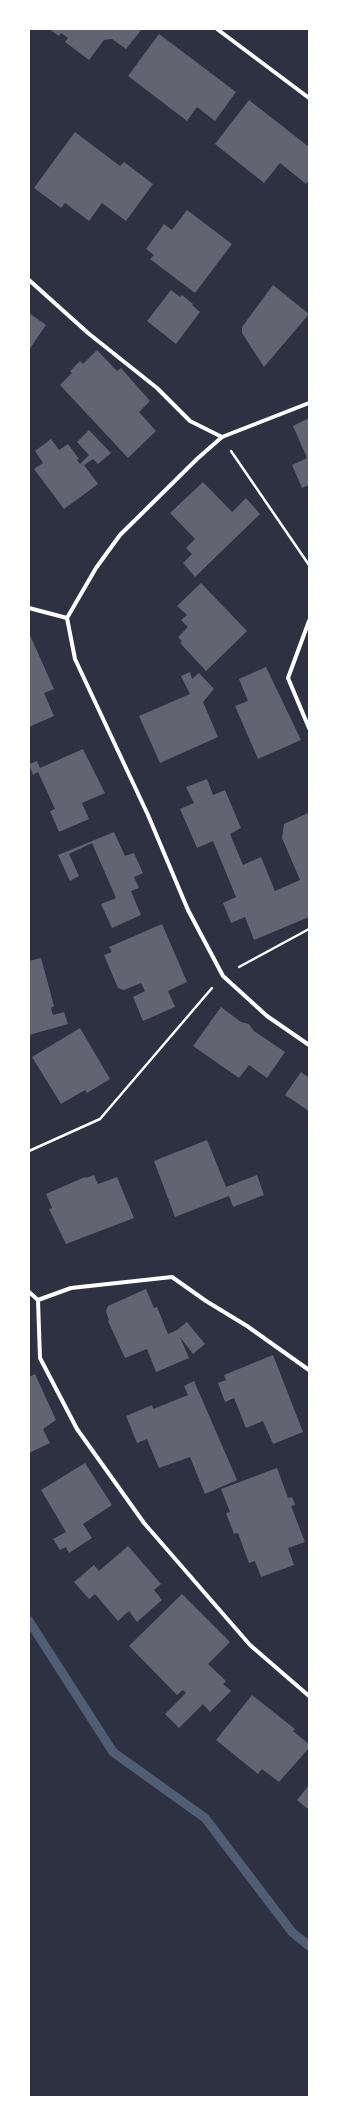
<!DOCTYPE html>
<html>
<head>
<meta charset="utf-8">
<style>
  body { margin:0 }
  #map { position:relative; width:338px; height:2126px; overflow:hidden; background:#2d3142; font-family:"Noto Sans",sans-serif }
  canvas { display:block }
  .frame { position:absolute; inset:0; border:30px solid #fff; pointer-events:none }
</style>
</head>
<body>
<div id="map">
<canvas width="338" height="2126"></canvas>
<div class="frame"></div>
</div>
<script>
const g = document.querySelector('canvas').getContext('2d');
g.lineJoin = 'round';
function toPath(rows) {
  const path = new Path2D();
  for (const r of rows) {
    path.moveTo(r[0], r[1]);
    for (let i = 2; i < r.length; i += 2) path.lineTo(r[i], r[i + 1]);
  }
  return path;
}
function stroke(path, color, width, dash) {
  g.strokeStyle = color;
  g.lineWidth = width;
  g.lineCap = dash ? 'butt' : 'round';
  g.setLineDash(dash || []);
  g.stroke(path);
}
function paint(path, color) {
  g.fillStyle = color;
  g.fill(path, 'evenodd');
}
const stream = toPath([
  [29,1621,113,1752,205,1818,292,1932,309,1946]
]);
const building = toPath([
  [49,29,142,29,126,49,112,39,104,40,89,60,65,42,68,38,61,33,59,36],
  [159,34,236,92,215,121,197,107,187,121,128,76],
  [249,100,309,147,309,183,307,182,306,184,280,163,264,183,215,144],
  [75,132,120,166,124,162,153,184,126,221,102,203,89,221,65,203,61,208,34,188],
  [187,210,232,244,195,293,150,259,154,255,146,249,164,224,172,230],
  [273,285,309,314,264,367,242,333,242,327],
  [171,290,180,297,182,295,193,304,192,305,200,312,176,344,147,321],
  [29,313,46,325,29,350],
  [97,350,117,371,121,368,150,401,139,412,156,431,128,458,60,385,72,373,70,371,80,361,83,364],
  [309,418,309,485,302,488,292,465,307,458,293,426],
  [89,430,111,453,98,464,93,459,84,465,98,484,64,509,34,469,43,463,35,451,51,439,59,450,68,444,79,459,77,460,80,464,89,455,77,442],
  [203,482,232,512,246,498,260,514,195,577,183,563,192,554,186,548,195,539,170,513],
  [201,583,247,631,206,671,180,643,182,641,178,637,188,627,181,620,187,615,177,606],
  [29,633,54,689,44,693,54,716,29,727],
  [266,667,301,740,258,759,235,706,248,701,239,679],
  [190,672,192,679,199,673,214,689,203,702,218,737,160,763,139,716,190,694,181,676],
  [83,749,105,793,82,803,89,819,59,832,50,811,55,809,38,772,33,775,29,764,37,761,40,768],
  [207,779,213,795,225,790,241,828,230,834,243,865,261,857,275,891,300,880,282,838,284,824,308,813,309,917,254,940,245,917,231,923,223,903,236,897,213,841,197,848,180,809,194,803,186,787],
  [114,832,125,856,134,853,143,873,134,877,139,888,131,891,141,915,112,928,101,904,116,898,92,843,69,854,79,876,70,881,58,855],
  [162,924,187,982,168,991,175,1007,143,1021,133,997,145,991,141,983,124,990,118,988,104,955,112,952,109,947],
  [41,958,54,1006,51,1008,53,1015,64,1012,68,1024,29,1035,29,961],
  [221,1007,241,1022,249,1024,254,1031,285,1052,267,1078,249,1065,239,1078,193,1046],
  [80,1028,110,1079,87,1093,85,1090,61,1104,32,1057],
  [301,1072,309,1078,309,1111,285,1095],
  [207,1140,226,1187,257,1175,264,1195,233,1207,229,1196,175,1217,154,1161],
  [94,1175,98,1184,117,1177,134,1218,66,1244,49,1209,52,1208,46,1194,85,1177,86,1178],
  [146,1289,154,1308,157,1307,168,1334,177,1330,187,1322,205,1344,193,1354,180,1337,189,1358,156,1372,147,1349,125,1358,108,1321,109,1320,106,1311,108,1306],
  [273,1355,303,1432,273,1444,263,1421,246,1428,234,1398,225,1402,218,1383,226,1380,224,1375],
  [35,1374,56,1420,43,1429,50,1443,29,1453,29,1377],
  [194,1381,237,1480,205,1494,190,1457,159,1468,147,1439,137,1443,126,1416,152,1405,153,1409,188,1395,184,1386],
  [85,1463,112,1505,83,1524,92,1538,69,1553,66,1547,60,1550,53,1539,66,1532,41,1490],
  [277,1468,288,1498,292,1497,295,1505,291,1506,305,1542,288,1548,294,1565,261,1577,255,1561,249,1563,238,1533,234,1534,226,1513,230,1512,221,1489],
  [128,1546,161,1584,154,1590,162,1600,137,1622,129,1611,118,1621,95,1594,89,1599,74,1582,94,1565,99,1571],
  [182,1594,230,1642,208,1664,226,1681,223,1684,231,1691,210,1712,203,1704,179,1728,165,1714,186,1693,183,1690,177,1695,129,1646],
  [252,1695,295,1729,293,1731,309,1744,309,1748,279,1782,262,1769,258,1774,216,1740],
  [309,1785,309,1810,297,1800]
]);
const path = toPath([
  [231,451,309,565],
  [239,967,309,929],
  [29,1151,100,1119,212,988]
]);
const minor = toPath([
  [217,29,309,98],
  [29,280,88,333,157,388,190,421,222,437],
  [309,403,222,437,197,459,120,535,96,568,67,618,75,659,148,815,188,910,223,976,267,1016,309,1045],
  [29,608,67,618],
  [309,621,288,678,309,728],
  [29,1292,38,1300],
  [38,1300,40,1358,77,1429,144,1523,250,1645,309,1696],
  [38,1300,71,1288,172,1277,206,1301,247,1326,309,1370]
]);
stroke(stream, '#4f5d75', 9);
paint(building, '#626471');
stroke(path, '#fff', 2.5);
stroke(minor, '#fff', 4);
</script>
</body>
</html>
